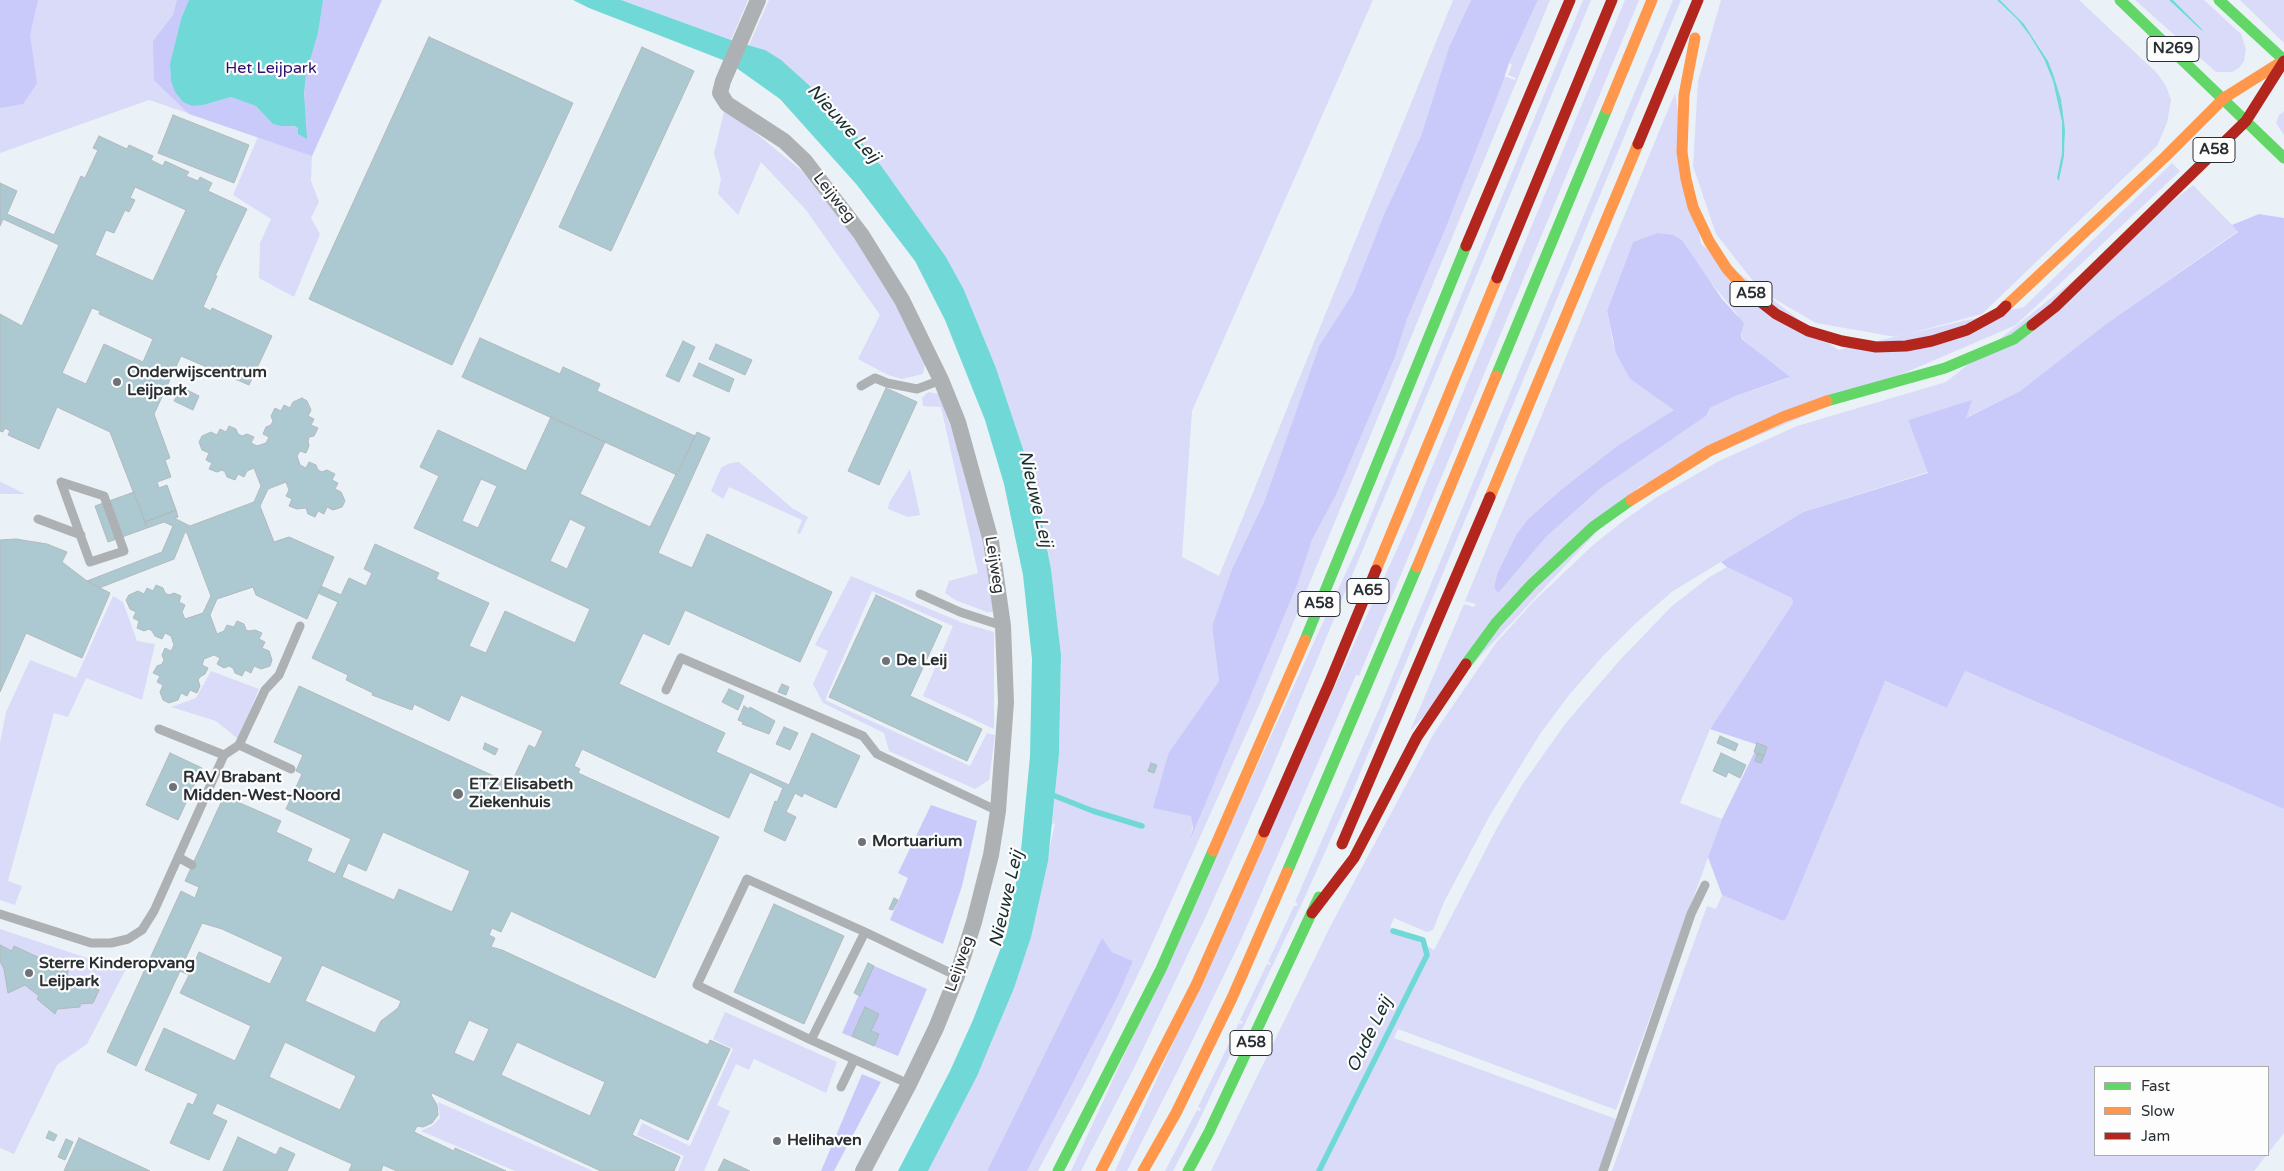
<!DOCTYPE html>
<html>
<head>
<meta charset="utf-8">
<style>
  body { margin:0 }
  #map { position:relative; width:2284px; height:1171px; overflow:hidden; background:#eaf2f7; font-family:"Varela Round",sans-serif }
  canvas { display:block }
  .legend { position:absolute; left:2094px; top:1066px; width:175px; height:90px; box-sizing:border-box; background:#fdfdfd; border:1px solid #a9abac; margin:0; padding:6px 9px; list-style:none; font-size:15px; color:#2a2f33 }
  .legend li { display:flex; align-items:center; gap:10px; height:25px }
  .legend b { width:25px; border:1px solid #a9abac }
</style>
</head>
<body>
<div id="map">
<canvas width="2284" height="1171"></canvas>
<ul class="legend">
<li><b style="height:6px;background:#63d668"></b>Fast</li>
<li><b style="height:6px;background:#ff974d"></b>Slow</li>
<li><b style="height:6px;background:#b3261e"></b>Jam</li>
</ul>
</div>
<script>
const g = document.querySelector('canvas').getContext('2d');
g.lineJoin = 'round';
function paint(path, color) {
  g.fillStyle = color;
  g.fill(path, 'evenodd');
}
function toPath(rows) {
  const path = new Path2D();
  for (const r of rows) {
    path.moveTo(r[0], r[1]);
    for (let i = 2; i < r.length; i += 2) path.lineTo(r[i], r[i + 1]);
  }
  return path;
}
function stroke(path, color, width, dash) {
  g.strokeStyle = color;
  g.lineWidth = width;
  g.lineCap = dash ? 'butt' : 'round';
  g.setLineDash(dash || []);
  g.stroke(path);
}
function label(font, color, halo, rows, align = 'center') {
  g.font = font + ' "Varela Round",sans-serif';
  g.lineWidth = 4.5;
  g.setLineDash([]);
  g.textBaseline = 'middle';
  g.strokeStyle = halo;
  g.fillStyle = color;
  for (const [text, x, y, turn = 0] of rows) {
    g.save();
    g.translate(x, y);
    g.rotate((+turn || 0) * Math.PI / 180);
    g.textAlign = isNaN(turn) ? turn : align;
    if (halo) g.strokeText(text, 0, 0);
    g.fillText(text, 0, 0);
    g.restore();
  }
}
const green = toPath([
  [0,0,381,0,312,156,311,181,319,202,311,218,320,234,294,297,259,278,260,243,271,219,233,195,258,137,149,100,0,153],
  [621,0,748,0,731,40],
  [769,0,1373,0,1192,411,1182,557,1219,576,1453,0,1471,0,1449,47,1421,136,1385,212,1353,293,1319,346,1264,502,1232,569,1212,626,1219,681,1169,752,1193,822,1191,835,1298,583,1312,540,1336,495,1395,357,1407,319,1445,230,1501,87,1504,76,1515,80,1516,78,1508,75,1512,65,1509,63,1538,0,1550,0,1261,701,1143,964,1088,1077,1038,1171,1027,1171,1118,996,1133,961,1112,952,1102,939,987,1171,928,1171,990,1046,1010,995,1035,915,1055,823,1052,825,1059,754,1061,655,1051,569,1042,517,1034,482,996,368,964,290,946,257,882,167,831,105,765,50,749,45],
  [1583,0,1591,0,1270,773,1207,914,1134,1068,1081,1171,1071,1171,1359,544],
  [1625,0,1639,0,1359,676,1356,675,1240,942,1179,1068,1127,1171,1115,1171,1412,516],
  [1673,0,1681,0,1355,785,1304,899,1196,1127,1173,1171,1165,1171,1197,1110,1200,1111,1201,1109,1198,1107,1239,1023,1242,1024,1243,1022,1240,1020,1267,964,1270,965,1271,963,1268,962,1294,906,1297,906,1298,904,1295,902,1379,709],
  [1721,0,1997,0,2017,19,2030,36,2044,59,2053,81,2062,122,2062,153,2057,178,2060,180,2065,143,2061,99,2048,61,2040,48,2024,24,2000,0,2079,0,2157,73,2166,86,2171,100,2167,123,2157,146,1982,314,1896,337,1816,323,1761,291,1716,234,1693,166,1698,81],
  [2135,0,2169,0,2200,29,2204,30,2173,0,2204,0,2241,34,2246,49,2244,61,2239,68,2232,72,2216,72],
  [2240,0,2284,0,2284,43],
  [1675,93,1701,244,1838,350,2024,307,2172,163,2180,171,2016,325,1639,487,1410,731,1464,604,1473,607,1476,604,1465,601],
  [1657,233,1682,240,1704,274,1737,314,1743,339,1789,378,1733,397,1710,408,1706,416,1601,488,1546,537,1498,592,1494,587,1497,574,1516,535,1528,519,1562,489,1617,446,1675,410,1630,379,1613,343,1607,311,1633,242],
  [725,108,801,170,837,211,882,280,907,323,925,364,923,374,902,379,888,375,858,359,880,315,806,210,761,162,738,215,718,194,721,179,714,153],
  [2284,111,2284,135,2276,123,2279,115],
  [2193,185,2238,231,2106,324,2020,391,1965,418,1971,401,1908,420,1928,472,1803,512,1673,591,1636,623,1602,657,1569,695,1540,734,1489,817,1444,902,1433,930,1427,932,1394,918,1390,927,1434,950,1497,828,1522,785,1565,724,1619,661,1672,606,1708,578,1727,567,1793,598,1793,603,1710,729,1680,803,1722,819,1616,1110,1398,1029,1394,1038,1616,1119,1599,1171,1211,1171,1331,925,1434,733,1496,643,1533,602,1592,546,1623,521,1657,497,1719,461,1797,426,1946,382],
  [928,392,939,394,978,505,994,612,987,612,955,600,945,593,949,581,978,573,941,407,923,406,922,398],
  [739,462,792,508,808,517,800,534,797,533,802,520,729,487,723,499,711,491,721,468,730,463],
  [910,469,920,515,908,517,888,509,889,503],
  [0,481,1,482,25,494,0,494],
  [851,576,963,623,994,632,994,729,923,696,953,626,872,591,825,700,970,766,987,733,995,735,989,780,975,789,889,751,884,733,823,703,813,684,828,651,815,645],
  [113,596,123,602,137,641,155,644,142,700,86,678,68,717,54,713,8,881,22,886,15,905,0,900,0,743,6,712,30,660,76,678],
  [211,671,259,689,238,739,216,721,171,707,196,698],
  [1965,671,2284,809,2284,1133,2254,1171,1612,1171,1707,906,1716,909,1722,895,1783,921,1786,919,1884,681,1947,708],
  [2095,1067,2268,1067,2268,1155,2095,1155],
  [0,929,87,958,127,967,87,1044,57,1065,14,1154,0,1148],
  [725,1012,837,1062,826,1093,754,1059,749,1070,736,1064,717,1105,730,1111,704,1171,678,1171,684,1156,637,1135,642,1123,690,1146,733,1049,713,1039],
  [438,1102,593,1171,515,1171,421,1131,432,1126,440,1118]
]);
const forest = toPath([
  [0,0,38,0,30,35,37,83,23,104,0,108],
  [177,0,189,0,181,19,170,64,171,81,175,92,183,102,192,106,203,105,231,97,256,106,266,117,281,126,288,125,298,128,307,125,303,111,306,74,318,33,323,0,382,0,312,156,189,114,154,80,153,41,173,15],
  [1471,0,1538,0,1509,63,1501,87,1445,230,1407,319,1395,357,1336,495,1312,540,1298,583,1190,840,1193,828,1191,816,1153,808,1169,752,1219,681,1212,626,1232,569,1264,502,1319,346,1353,293,1385,212,1421,136,1449,47],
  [2259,214,2284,218,2284,809,1965,671,1947,708,1885,681,1786,919,1783,921,1722,895,1708,857,1722,819,1758,745,1710,729,1793,603,1792,598,1727,567,1721,562,1803,512,1928,473,1908,420,1972,400,1966,418,2020,391,2106,324,2238,232,2232,225],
  [1657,233,1673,235,1682,240,1722,299,1744,323,1741,334,1742,339,1790,377,1733,397,1710,408,1706,416,1601,488,1546,537,1498,593,1494,587,1497,574,1516,535,1528,519,1562,489,1617,446,1674,410,1630,379,1616,353,1607,311,1633,242],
  [931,805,977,821,962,886,943,944,890,920,908,878,898,873],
  [1102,938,1112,952,1133,961,1118,996,1027,1171,987,1171],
  [872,965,927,989,898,1056,842,1033],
  [862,1074,881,1082,834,1171,821,1171]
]);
const water = toPath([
  [189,0,323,0,318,33,306,74,304,94,307,139,298,134,298,128,294,126,281,126,273,124,256,106,231,97,203,105,192,106,183,102,175,92,171,81,170,64,181,19],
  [573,0,621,0,731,40,765,50,781,60,831,105,882,167,946,257,964,290,996,368,1034,482,1051,569,1061,655,1059,754,1048,861,1031,937,1014,988,977,1076,928,1171,898,1171,950,1071,973,1020,1007,932,1020,861,1030,756,1032,659,1023,575,1004,484,985,420,945,320,915,261,857,185,780,99,728,62,589,8],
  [1997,0,2000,0,2024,24,2048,61,2053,74,2061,99,2065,130,2064,156,2059,181,2057,178,2062,153,2062,122,2053,81,2044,59,2030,36,2017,19],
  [2169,0,2173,0,2204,31,2200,29]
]);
const stream = toPath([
  [1050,794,1093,811,1142,826],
  [1319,1171,1427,955,1423,940,1393,931]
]);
const building = toPath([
  [429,37,573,103,452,365,309,299,429,37],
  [642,47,694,71,611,251,559,227,642,47],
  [173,115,249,145,234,183,158,153,173,115],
  [99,136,127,149,129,145,153,156,151,160,163,166,165,161,189,172,186,176,198,181,200,177,212,183,208,191,247,209,215,276,217,276,203,307,211,311,212,308,272,336,249,385,181,356,154,414,170,458,165,460,171,477,157,482,159,488,167,485,176,510,145,522,110,432,57,407,39,449,8,435,10,431,5,428,3,432,0,431,0,314,22,326,59,245,3,219,0,226,0,183,17,191,7,214,54,235,81,176,85,178,98,150,93,148,99,136],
  [135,187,186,210,153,281,95,255,106,230,114,233,125,210,129,212,135,200,130,198,135,187],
  [92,308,100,311,99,314,153,339,143,362,104,344,86,384,62,373,92,308],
  [480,338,560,374,563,367,600,384,597,391,695,436,677,475,462,377,480,338],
  [683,341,695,347,679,382,666,376,683,341],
  [716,344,752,360,745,375,709,359,716,344],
  [699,363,734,379,729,392,693,376,699,363],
  [181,387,199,396,193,410,174,401,181,387],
  [886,388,917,402,879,485,848,471,886,388],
  [302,398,307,401,311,410,308,416,314,419,311,425,318,428,314,436,309,437,308,441,309,446,306,453,300,451,297,456,300,465,306,468,309,462,316,465,318,470,322,472,327,470,335,474,332,480,338,483,335,489,341,492,345,501,342,507,333,510,327,507,324,514,318,511,315,517,308,514,306,508,297,509,289,506,292,499,286,496,289,490,286,482,268,489,260,506,274,542,289,537,334,557,307,619,256,595,253,587,217,599,210,615,217,634,224,631,227,625,234,627,237,621,244,624,246,630,249,631,255,630,262,633,259,639,265,642,262,648,269,651,272,660,270,666,261,669,254,666,251,673,245,670,242,676,235,673,233,668,229,666,224,668,217,664,220,658,214,655,204,659,202,665,208,668,205,674,200,677,198,680,200,686,197,693,190,690,187,696,181,693,178,700,169,703,163,700,160,692,163,685,157,682,160,676,153,673,157,666,162,664,164,660,162,655,165,648,171,651,174,645,171,636,165,633,162,639,155,636,152,631,149,629,144,631,137,628,139,621,133,618,136,612,130,609,126,600,129,595,138,591,144,594,147,588,153,591,156,585,163,588,165,593,169,595,174,593,181,596,179,602,185,605,182,612,185,619,203,613,211,596,187,533,185,532,174,559,99,588,87,581,162,552,173,526,164,522,147,528,145,522,176,510,178,517,174,518,190,526,254,502,261,486,254,468,247,471,244,477,238,474,235,480,227,477,225,472,222,470,217,472,209,469,212,463,206,460,209,453,202,450,199,442,202,436,211,432,217,435,220,429,226,432,229,426,236,429,238,434,242,436,247,434,254,437,251,443,257,446,266,443,269,437,263,434,266,427,271,425,273,421,271,416,275,408,281,411,284,405,290,408,293,402,302,398],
  [551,417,605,442,580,494,650,527,697,432,710,438,658,553,692,568,707,534,832,592,800,662,685,610,669,645,643,633,619,684,725,733,716,752,789,785,812,733,860,756,836,808,804,793,802,797,795,793,786,812,796,817,785,841,764,831,775,801,777,802,783,788,750,772,729,818,582,749,574,766,580,769,578,773,719,837,655,978,511,911,501,932,492,928,489,935,495,938,491,947,502,950,708,1045,710,1040,730,1049,688,1140,640,1118,632,1135,680,1157,674,1171,601,1171,432,1093,431,1095,437,1105,438,1115,432,1123,423,1127,417,1126,414,1132,454,1151,455,1148,506,1171,397,1171,383,1165,381,1171,349,1171,352,1164,217,1103,212,1114,227,1121,209,1160,170,1143,188,1103,193,1105,198,1094,145,1070,164,1028,235,1061,251,1026,180,993,189,975,180,971,136,1066,107,1052,181,891,195,898,199,887,185,881,224,796,281,821,276,832,312,849,307,861,335,874,351,839,286,809,302,774,296,771,303,755,274,742,299,686,511,784,529,745,535,748,543,731,461,695,449,721,414,704,412,710,372,695,373,693,346,680,348,675,312,658,338,602,318,593,321,586,341,595,349,578,366,586,372,573,364,569,375,544,439,573,436,579,489,603,469,646,486,653,505,611,575,643,590,609,414,528,439,476,420,467,438,430,526,471,551,417],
  [481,479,497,486,478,528,462,521,481,479],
  [570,519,586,527,567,569,550,561,570,519],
  [383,832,470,871,452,912,399,889,394,900,342,877,348,863,366,871,383,832],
  [202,923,222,929,283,957,270,984,199,952,191,970,182,966,202,923],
  [322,965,401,1001,398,1008,381,1021,375,1033,305,1001,322,965],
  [469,1020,489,1029,474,1062,454,1053,469,1020],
  [285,1042,356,1076,340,1110,269,1077,285,1042],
  [517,1042,605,1082,590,1116,501,1075,517,1042],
  [134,492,147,528,108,542,95,506,134,492],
  [16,539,47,544,67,552,62,562,87,581,110,593,82,658,26,633,0,692,0,540,16,539],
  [876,595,942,626,910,696,982,729,967,761,829,697,876,595],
  [782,684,789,687,786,695,778,692,782,684],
  [729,689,744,696,738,710,722,702,729,689],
  [744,706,749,709,750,707,775,721,769,734,742,724,743,722,738,720,744,706],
  [784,727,798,733,790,750,776,744,784,727],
  [1720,736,1738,744,1735,751,1717,743,1720,736],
  [485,743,498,749,495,755,483,749,485,743],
  [1757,743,1767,747,1764,756,1754,752,1757,743],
  [170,753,202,768,178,820,146,805,170,753],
  [1721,753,1746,765,1740,778,1728,772,1726,777,1713,771,1721,753],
  [1757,754,1764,756,1761,763,1755,761,1757,754],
  [1151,763,1157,765,1154,773,1148,771,1151,763],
  [894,898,898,900,893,910,889,909,894,898],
  [774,904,844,936,804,1024,734,992,774,904],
  [0,945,12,951,14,946,68,971,67,975,99,990,93,1003,80,1004,80,1007,57,1009,55,1014,37,999,39,996,25,985,8,993,4,969,0,961,0,945],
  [868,963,874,966,860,996,854,993,868,963],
  [865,1007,879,1014,871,1031,879,1034,874,1046,852,1036,865,1007],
  [49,1131,57,1135,54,1141,46,1138,49,1131],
  [238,1137,276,1155,280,1147,295,1154,287,1171,223,1171,238,1137],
  [79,1138,150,1171,64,1171,79,1138],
  [66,1139,73,1142,65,1160,58,1157,66,1139],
  [724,1159,750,1171,718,1171,724,1159]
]);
const lane = toPath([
  [861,386,875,378,887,383,917,389,941,380],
  [61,482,104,496,124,551,90,562,61,482],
  [38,519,81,535],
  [920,594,960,612,1003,626],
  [666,690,681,658,863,736,877,754,998,811],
  [239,745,291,769],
  [224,755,239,745,265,690,279,675,300,626],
  [178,857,192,865],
  [0,914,91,943,111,943,128,939,142,930,154,911,224,755,159,729],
  [811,1040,697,985,747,879,865,932],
  [909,1084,811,1040,865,932,957,976],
  [841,1087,854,1060],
  [1603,1171,1691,914,1705,885]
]);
const street = toPath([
  [758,0,723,81,720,93,727,104,784,141,805,161,861,234,902,300,941,380,958,422,991,541,1003,626,1006,702,998,811,991,855,974,922,957,976,936,1028,909,1084,863,1171]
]);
const fast = toPath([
  [2120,0,2284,158],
  [2219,0,2284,60],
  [1496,376,1607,109],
  [1827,401,1945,368,2014,339,2032,325],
  [1305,640,1466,246],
  [1466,664,1496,623,1532,584,1593,527,1631,500],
  [1287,872,1417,567],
  [1058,1171,1161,969,1213,851],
  [1188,1171,1209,1132,1319,897]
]);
const slow = toPath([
  [1695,38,1684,95,1682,152,1686,179,1693,207,1709,241,1727,269,1748,292],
  [1607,109,1652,0],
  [2006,306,2165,157,2224,98,2278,64],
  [1490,497,1638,144],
  [1631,500,1709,451,1783,417,1827,401],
  [1417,567,1496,376],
  [1376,570,1497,278],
  [1213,851,1305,640],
  [1101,1171,1196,985,1264,832],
  [1143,1171,1176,1113,1232,998,1287,872]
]);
const jam = toPath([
  [1638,144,1698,0],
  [1466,246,1570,0],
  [1497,278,1612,0],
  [1748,292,1776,314,1808,331,1842,341,1876,347,1906,346,1932,341,1967,330,2000,312,2006,306],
  [2032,325,2055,307,2246,121,2284,61],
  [1264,832,1329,684,1376,570],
  [1342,844,1490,497],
  [1312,913,1354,858,1417,737,1466,664]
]);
const markers = [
  [117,382,5,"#6d7378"],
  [886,661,5,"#6d7378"],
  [173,787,5,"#6d7378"],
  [458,794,6,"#6d7378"],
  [862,842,5,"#6d7378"],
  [29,973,5,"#6d7378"],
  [777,1141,5,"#6d7378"]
];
const shields = [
  [2173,49,52],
  [2214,150,42],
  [1751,294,42],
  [1368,591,42],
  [1319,604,42],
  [1251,1043,42]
];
const shieldNames = [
  ["N269",2173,49],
  ["A58",2214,150],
  ["A58",1751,294],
  ["A65",1368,591],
  ["A58",1319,604],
  ["A58",1251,1043]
];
const parkNames = [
  ["Het Leijpark",271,69]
];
const streetNames = [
  ["Leijweg",834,198,52],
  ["Leijweg",994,565,81],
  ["Leijweg",960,964,-71]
];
const poiNames = [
  ["Onderwijscentrum",127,373],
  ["Leijpark",127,391],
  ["De Leij",896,661],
  ["RAV Brabant",183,778],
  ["Midden-West-Noord",183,796],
  ["ETZ Elisabeth",469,785],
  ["Ziekenhuis",469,803],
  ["Mortuarium",872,842],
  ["Sterre Kinderopvang",39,964],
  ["Leijpark",39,982],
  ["Helihaven",787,1141]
];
const waterNames = [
  ["Nieuwe Leij",843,124,48],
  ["Nieuwe Leij",1035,499,77],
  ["Nieuwe Leij",1007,899,-77],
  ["Oude Leij",1370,1035,-64]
];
paint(green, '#d9dbf8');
paint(forest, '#cacafa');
paint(water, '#70d8d7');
stroke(stream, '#70d8d7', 5.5);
paint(building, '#acc9d1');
stroke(building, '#b2b9bc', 1);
stroke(lane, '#aeb1b4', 9);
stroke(street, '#aeb1b4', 16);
stroke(fast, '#63d668', 11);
stroke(slow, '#ff974d', 11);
stroke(jam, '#b3261e', 11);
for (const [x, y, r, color] of markers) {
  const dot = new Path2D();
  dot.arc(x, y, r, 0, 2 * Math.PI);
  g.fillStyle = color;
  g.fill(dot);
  stroke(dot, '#fdfdfd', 2);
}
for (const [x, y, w] of shields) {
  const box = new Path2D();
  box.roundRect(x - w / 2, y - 12.5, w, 25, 4);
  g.fillStyle = '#fdfdfd';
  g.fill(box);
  stroke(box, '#2a2f33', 1);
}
label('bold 15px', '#2a2f33', null, shieldNames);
label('16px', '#2c0e6f', '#fdfdfd', parkNames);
label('16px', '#2a2f33', '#fdfdfd', streetNames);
label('bold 16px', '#2a2f33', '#fdfdfd', poiNames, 'left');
label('italic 18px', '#182f2e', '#fdfdfd', waterNames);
</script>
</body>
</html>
